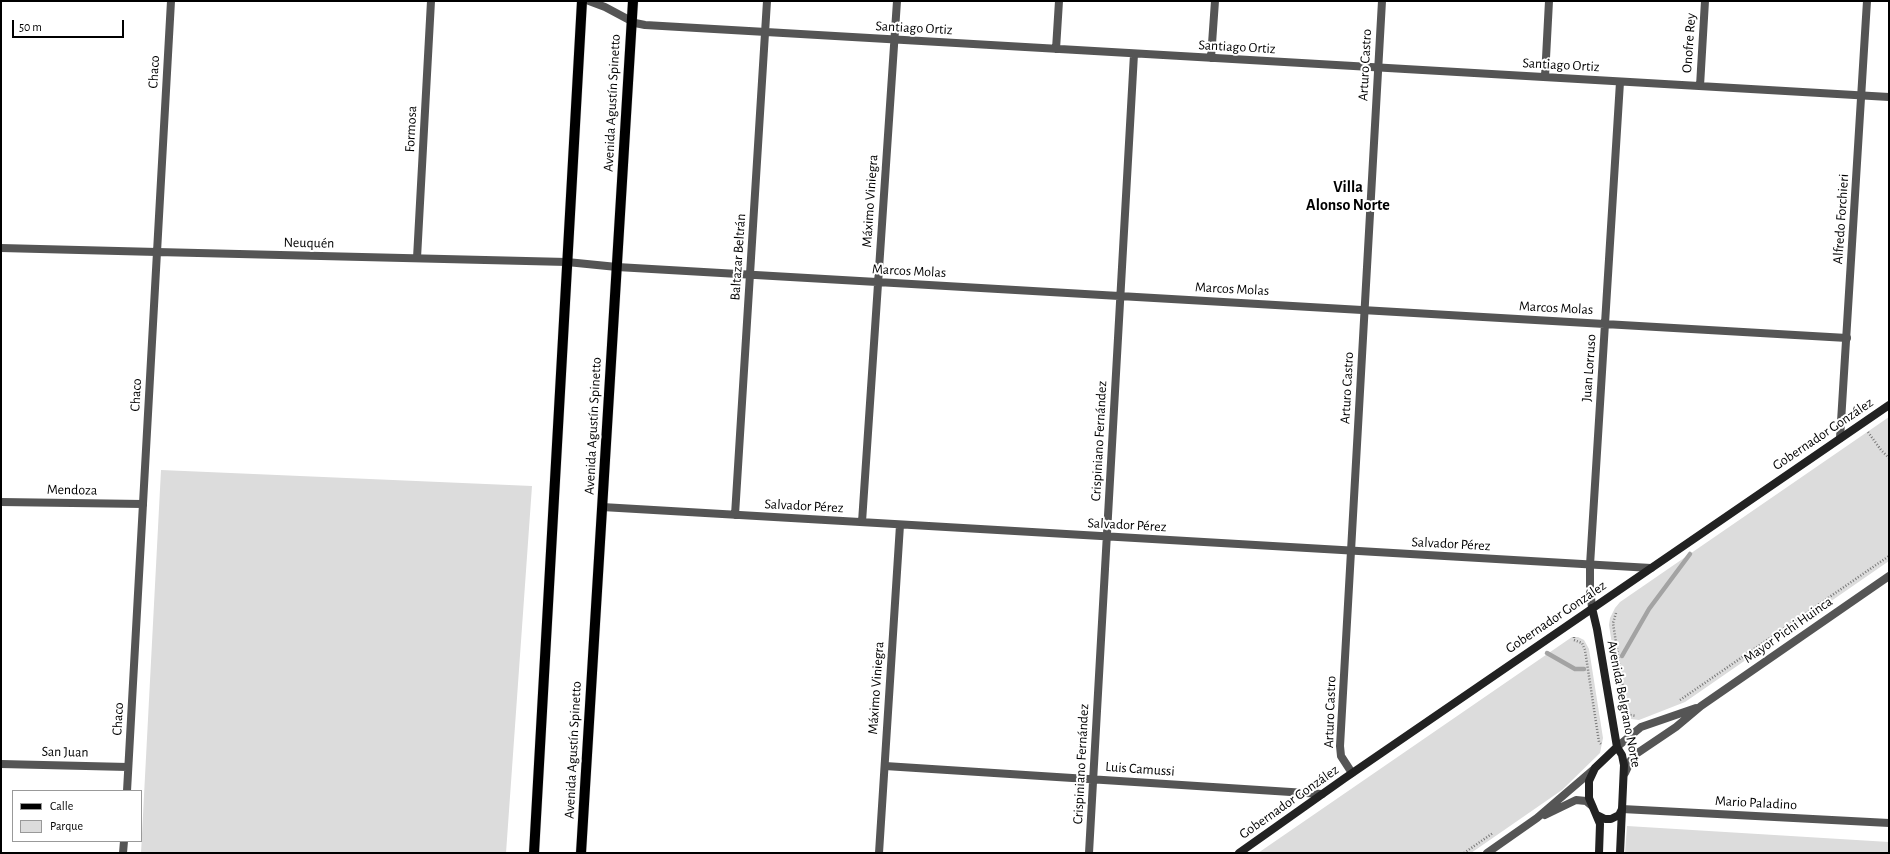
<!DOCTYPE html>
<html>
<head>
<meta charset="utf-8">
<style>
  body { margin:0 }
  #map { position:relative; width:1890px; height:854px; overflow:hidden; background:#fff; font-family:"Alegreya Sans",sans-serif }
  canvas { display:block }
  .frame { position:absolute; inset:0; border:2px solid #000; pointer-events:none }
  .legend { position:absolute; left:12px; top:790px; width:130px; height:52px; box-sizing:border-box; background:#fff; border:1px solid #999; margin:0; padding:5px 7px; list-style:none; font-size:12px; color:#000 }
  .legend li { display:flex; align-items:center; gap:8px; height:20px }
  .legend b { width:20px; border:1px solid #999 }
  .scale { position:absolute; left:12px; top:20px; width:112px; height:18px; box-sizing:border-box; border:2px solid #000; border-top:0; padding-left:5px; font-size:12px; line-height:14px; white-space:nowrap; color:#000; -webkit-text-stroke:3px #fff; paint-order:stroke }
</style>
</head>
<body>
<div id="map">
<canvas width="1890" height="854"></canvas>
<div class="frame"></div>
<ul class="legend">
<li><b style="height:5px;background:#000"></b>Calle</li>
<li><b style="height:11px;background:#dcdcdc"></b>Parque</li>
</ul>
<div class="scale">50 m</div>
</div>
<script>
const g = document.querySelector('canvas').getContext('2d');
g.lineJoin = 'round';
function paint(path, color) {
  g.fillStyle = color;
  g.fill(path, 'evenodd');
}
function toPath(rows) {
  const path = new Path2D();
  for (const r of rows) {
    path.moveTo(r[0], r[1]);
    for (let i = 2; i < r.length; i += 2) path.lineTo(r[i], r[i + 1]);
  }
  return path;
}
function stroke(path, color, width, dash) {
  g.strokeStyle = color;
  g.lineWidth = width;
  g.lineCap = dash ? 'butt' : 'round';
  g.setLineDash(dash || []);
  g.stroke(path);
}
function label(font, color, halo, rows, align = 'center') {
  g.font = font + ' "Alegreya Sans",sans-serif';
  g.lineWidth = 4;
  g.setLineDash([]);
  g.textBaseline = 'middle';
  g.strokeStyle = halo;
  g.fillStyle = color;
  for (const [text, x, y, turn = 0] of rows) {
    g.save();
    g.translate(x, y);
    g.rotate((+turn || 0) * Math.PI / 180);
    g.textAlign = isNaN(turn) ? turn : align;
    if (halo) g.strokeText(text, 0, 0);
    g.fillText(text, 0, 0);
    g.restore();
  }
}
const green = toPath([
  [1889,417,1889,561,1685,702,1639,720,1631,719,1625,716,1622,709,1609,625,1610,618,1615,608,1620,602],
  [161,470,532,486,506,853,141,853],
  [1572,637,1578,637,1584,640,1589,649,1603,738,1600,753,1562,790,1471,853,1258,853],
  [1627,826,1889,842,1889,853,1625,853]
]);
const stream = toPath([
  [1547,653,1575,669,1584,669],
  [1622,656,1649,609,1690,554]
]);
const path = toPath([
  [1868,432,1881,450,1889,458],
  [1616,613,1613,623,1626,708,1630,715,1636,716],
  [1574,637,1574,640,1582,643,1585,650,1599,742,1602,745],
  [1680,700,1889,556],
  [1464,853,1493,833]
]);
const minor = toPath([
  [589,1,605,7,635,23,645,25,1889,97],
  [1056,49,1059,1],
  [1211,58,1215,1],
  [1545,77,1549,1],
  [1700,86,1705,1],
  [1,248,157,252,171,1],
  [417,258,431,1],
  [617,267,1847,338],
  [1,502,143,504],
  [602,507,1651,568],
  [735,515,767,1],
  [862,522,897,1],
  [1592,608,1590,587,1590,565,1620,82],
  [1617,747,1641,727,1696,708],
  [885,766,1322,794],
  [1625,773,1631,760,1636,754,1676,727,1701,706,1889,576],
  [1622,809,1889,823],
  [1545,815,1576,800,1586,801,1592,806],
  [879,853,900,525],
  [1089,853,1134,54],
  [1487,853,1537,818,1593,770]
]);
const tertiary = toPath([
  [1840,438,1867,1],
  [1,764,128,767],
  [1352,773,1341,756,1340,746,1382,1],
  [127,791,157,252,567,262,617,267],
  [123,853,124,841]
]);
const secondary = toPath([
  [1592,608,1597,629,1617,747,1622,755,1624,765,1620,853],
  [1597,815,1605,819,1611,819,1619,815,1622,809],
  [1239,853,1345,778,1889,405],
  [1599,853,1600,824,1589,798,1589,781,1595,768,1617,747]
]);
const primary = toPath([
  [534,853,582,1],
  [581,853,633,1]
]);
const streetNames = [
  ["Santiago Ortiz",914,28,3],
  ["Onofre Rey",1689,43,-86],
  ["Santiago Ortiz",1237,47,3],
  ["Arturo Castro",1365,65,-87],
  ["Santiago Ortiz",1561,65,3],
  ["Chaco",154,72,-87],
  ["Avenida Agustín Spinetto",612,103,-87],
  ["Formosa",411,129,-87],
  ["Máximo Viniegra",870,201,-86],
  ["Alfredo Forchieri",1841,219,-86],
  ["Neuquén",309,243,1],
  ["Baltazar Beltrán",738,257,-86],
  ["Marcos Molas",909,271,3],
  ["Marcos Molas",1232,289,3],
  ["Marcos Molas",1556,308,3],
  ["Juan Lorruso",1589,368,-86],
  ["Arturo Castro",1347,388,-87],
  ["Chaco",136,395,-87],
  ["Avenida Agustín Spinetto",593,426,-87],
  ["Gobernador González",1823,434,-34],
  ["Crispiniano Fernández",1099,441,-87],
  ["Mendoza",72,490,1],
  ["Salvador Pérez",804,506,3],
  ["Salvador Pérez",1127,525,3],
  ["Salvador Pérez",1451,544,3],
  ["Gobernador González",1556,617,-34],
  ["Mayor Pichi Huinca",1788,630,-35],
  ["Máximo Viniegra",876,688,-86],
  ["Avenida Belgrano Norte",1624,704,79],
  ["Arturo Castro",1330,712,-88],
  ["Chaco",118,719,-87],
  ["Avenida Agustín Spinetto",573,750,-87],
  ["San Juan",65,752,1],
  ["Crispiniano Fernández",1081,764,-87],
  ["Luis Camussi",1140,769,4],
  ["Gobernador González",1289,802,-35],
  ["Mario Paladino",1756,803,3]
];
const quarterNames = [
  ["Villa",1348,187],
  ["Alonso Norte",1348,205]
];
paint(green, '#dcdcdc');
stroke(stream, '#a3a3a3', 4.5);
stroke(primary, '#dbdbdb', 11);
stroke(path, '#777', 2.5, [1, 2]);
stroke(minor, '#555', 8);
stroke(tertiary, '#555', 8);
stroke(secondary, '#222', 8);
stroke(primary, '#000', 10);
label('14px', '#000', '#fff', streetNames);
label('bold 16px', '#000', '#fff', quarterNames);
</script>
</body>
</html>
